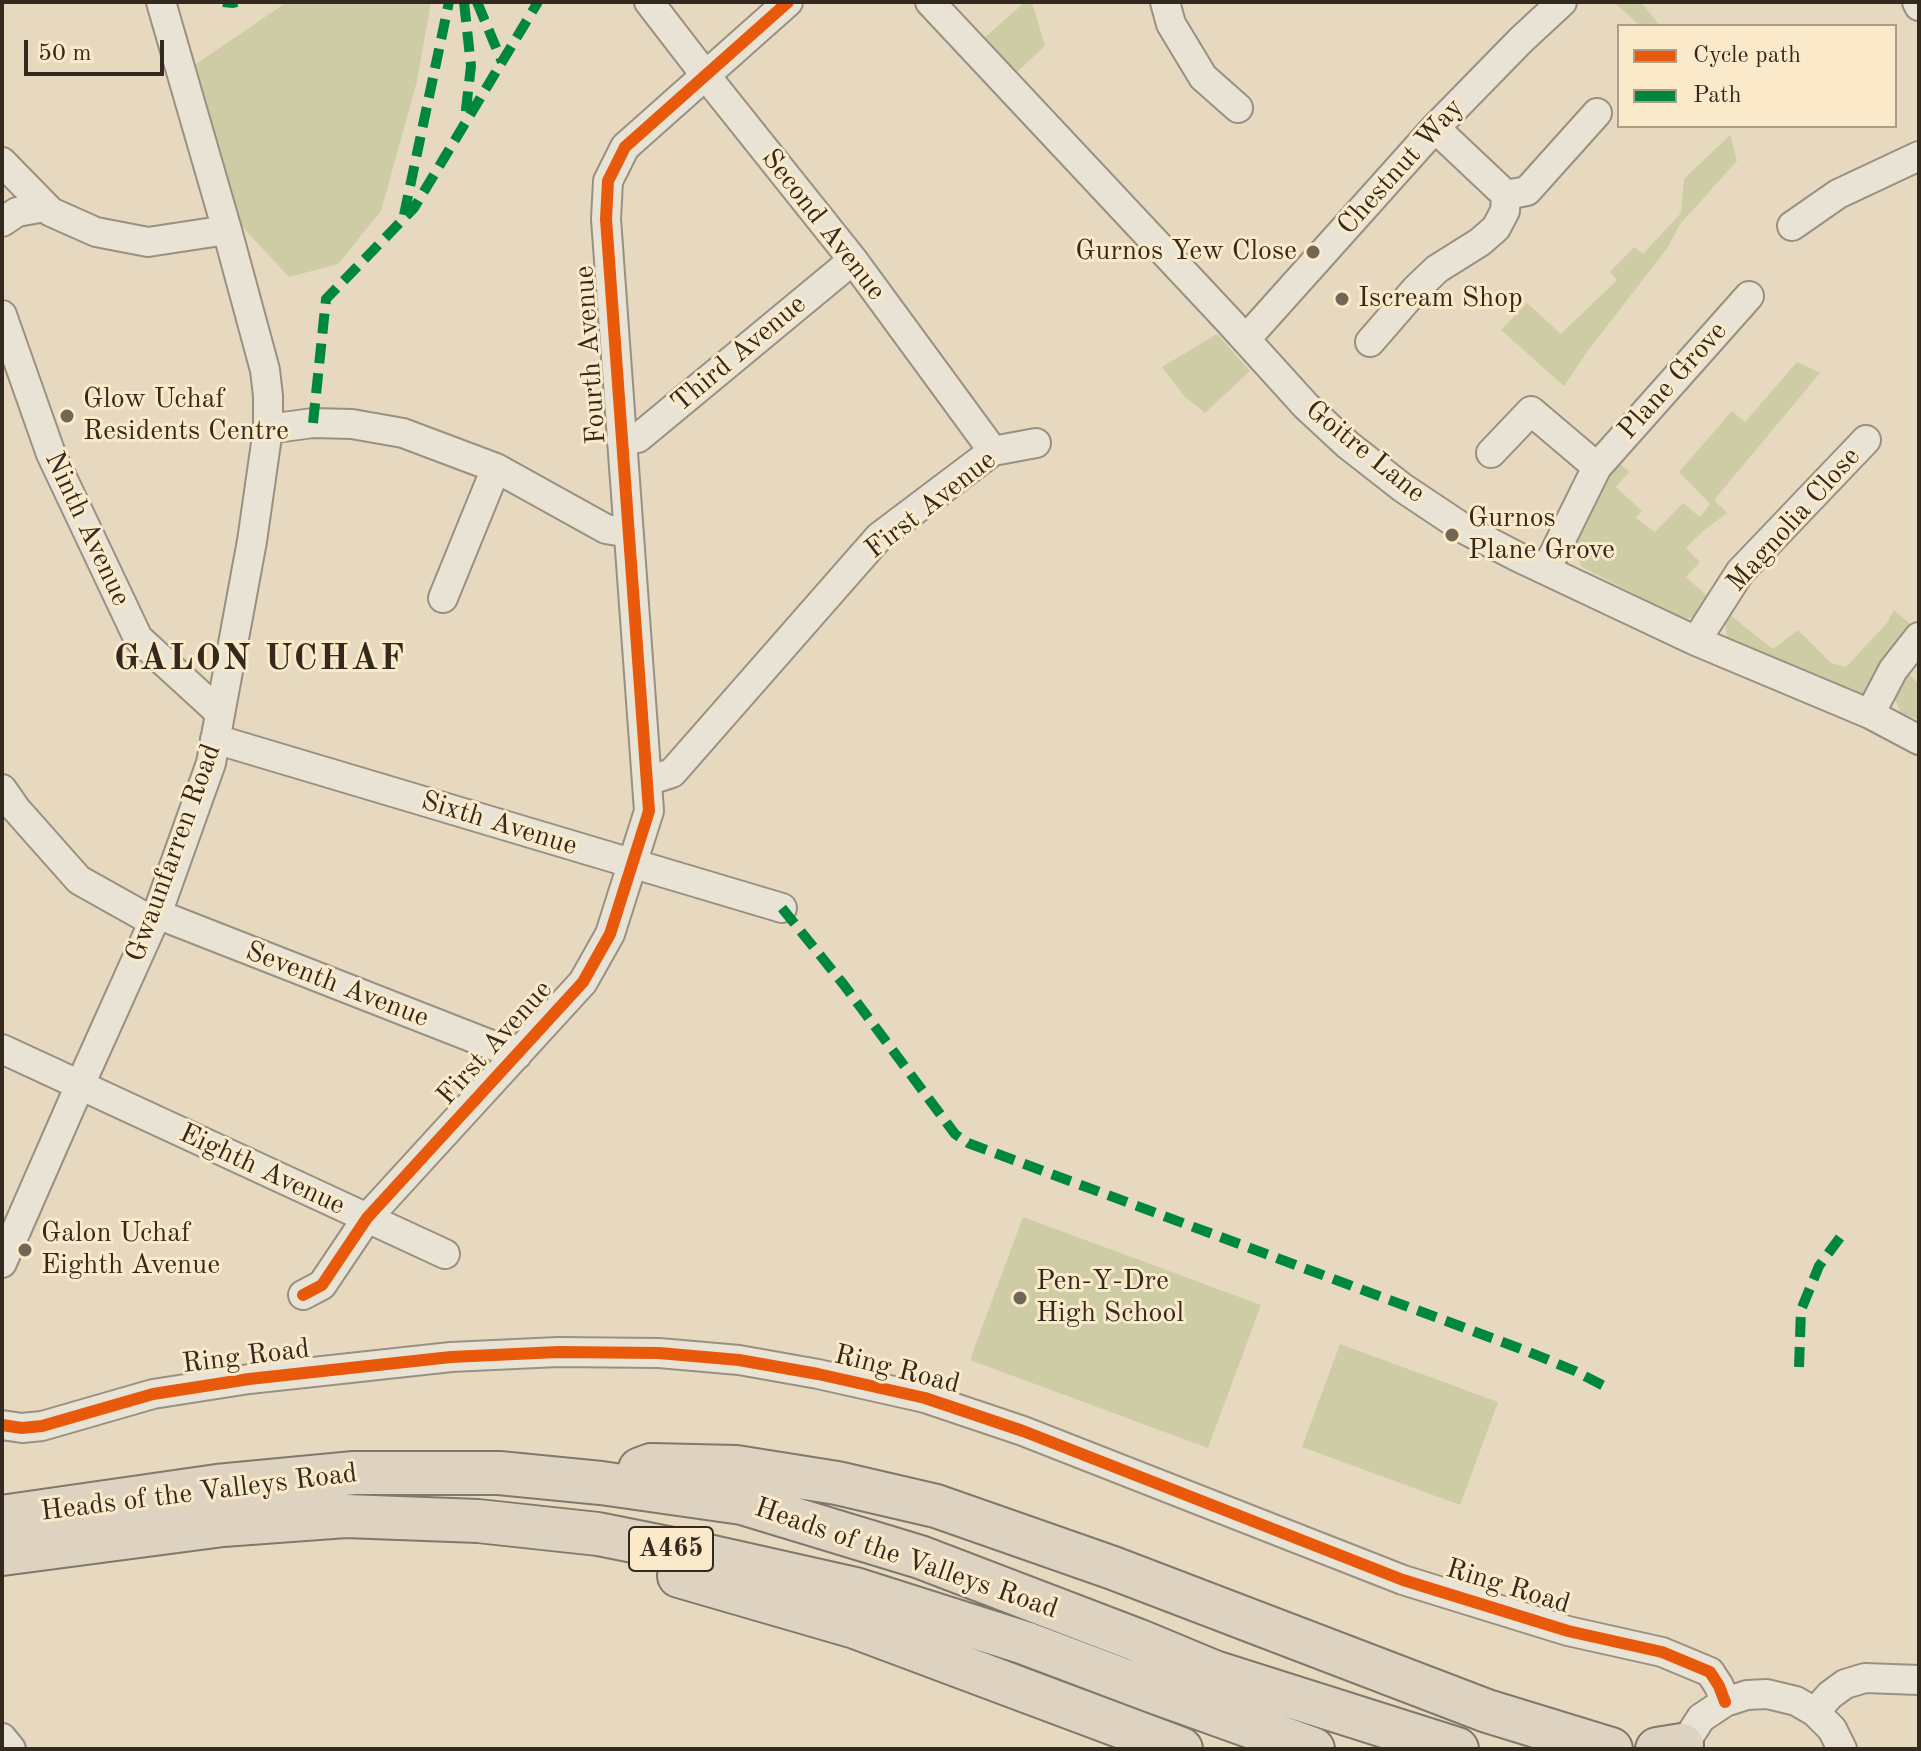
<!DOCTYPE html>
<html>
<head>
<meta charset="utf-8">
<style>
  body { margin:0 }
  #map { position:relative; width:1921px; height:1751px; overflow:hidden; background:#e6d9bf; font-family:"Old Standard TT",serif }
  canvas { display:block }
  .frame { position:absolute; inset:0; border:4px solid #34291f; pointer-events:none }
  .legend { position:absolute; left:1617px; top:24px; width:280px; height:104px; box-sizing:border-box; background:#faeaca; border:2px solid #ab9d86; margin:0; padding:10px 14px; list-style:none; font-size:24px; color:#34291f }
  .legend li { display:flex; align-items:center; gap:16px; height:40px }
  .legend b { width:40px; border:2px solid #ab9d86 }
  .scale { position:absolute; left:24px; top:40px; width:140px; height:36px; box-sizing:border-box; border:4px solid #34291f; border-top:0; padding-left:10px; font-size:24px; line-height:28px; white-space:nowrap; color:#34291f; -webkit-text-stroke:6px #faeaca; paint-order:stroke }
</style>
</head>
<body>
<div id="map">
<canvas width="1921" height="1751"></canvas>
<div class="frame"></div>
<ul class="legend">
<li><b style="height:10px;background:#e8590c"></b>Cycle path</li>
<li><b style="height:10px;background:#00873e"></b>Path</li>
</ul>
<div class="scale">50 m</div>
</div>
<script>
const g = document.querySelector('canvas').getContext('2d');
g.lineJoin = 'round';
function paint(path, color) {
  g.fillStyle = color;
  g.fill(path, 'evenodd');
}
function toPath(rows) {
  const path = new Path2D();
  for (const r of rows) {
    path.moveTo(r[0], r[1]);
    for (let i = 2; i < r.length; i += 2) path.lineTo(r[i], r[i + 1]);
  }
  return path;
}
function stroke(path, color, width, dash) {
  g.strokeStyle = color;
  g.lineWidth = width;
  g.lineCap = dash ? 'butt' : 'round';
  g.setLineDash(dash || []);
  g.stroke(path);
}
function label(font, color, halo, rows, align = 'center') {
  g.font = font + ' "Old Standard TT",serif';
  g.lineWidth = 6;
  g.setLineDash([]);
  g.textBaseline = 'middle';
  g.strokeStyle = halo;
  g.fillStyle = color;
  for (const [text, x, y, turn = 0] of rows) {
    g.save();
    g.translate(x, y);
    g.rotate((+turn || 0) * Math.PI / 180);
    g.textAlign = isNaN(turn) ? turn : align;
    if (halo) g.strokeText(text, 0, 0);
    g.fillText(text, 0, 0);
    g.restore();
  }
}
const green = toPath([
  [287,2,431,2,417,81,381,211,338,264,289,277,237,221,193,66],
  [1025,2,1032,2,1045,46,1016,73,984,38],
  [1614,2,1641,2,1660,26,1640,26],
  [1730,135,1737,161,1680,224,1668,247,1587,352,1564,386,1501,330,1527,303,1561,334,1617,280,1610,272,1634,247,1643,254,1681,213,1684,179],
  [1217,334,1250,371,1205,413,1184,396,1162,367],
  [1797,362,1820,373,1714,500,1727,513,1703,531,1686,548,1700,562,1686,577,1712,600,1697,617,1683,619,1582,567,1576,555,1574,541,1616,460,1629,472,1616,487,1642,511,1636,518,1655,532,1683,503,1700,517,1710,504,1679,472,1732,411,1745,422],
  [1894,610,1916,629,1874,689,1862,695,1849,693,1793,670,1744,645,1727,637,1725,623,1725,611,1773,649,1798,630,1831,663,1846,667,1887,623],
  [1904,670,1919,684,1919,720,1901,713,1894,697],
  [1023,1217,1261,1305,1208,1448,970,1360],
  [1340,1344,1498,1402,1460,1505,1302,1447]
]);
const minor = toPath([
  [649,2,706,76,853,260,993,451],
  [930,2,1228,320,1306,406,1348,445,1403,488,1466,530,1518,557,1696,641,1870,714,1919,740],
  [1165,2,1171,24,1203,77,1238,108],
  [1917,2,1919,6],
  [1435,128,1506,195],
  [2,162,51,212,96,232,148,242,227,230],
  [2,222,17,212,45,207],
  [1792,226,1838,194,1919,156],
  [2,315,51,454,138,638,220,713],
  [1246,339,1435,128,1521,40,1562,2],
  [1370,342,1416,289,1437,269,1480,242,1496,228,1505,211,1506,195,1527,191,1597,113],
  [268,429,313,423,352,424,403,433,496,468,606,529,629,533],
  [621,439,638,438,853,260],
  [1491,453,1531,411,1597,467],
  [1546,570,1597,467,1749,296],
  [443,598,496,468],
  [1696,641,1740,572,1866,440],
  [1870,714,1893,670,1919,637],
  [215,739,782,908],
  [647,781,672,773,879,537,993,451,1036,443],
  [2,789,16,809,79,880,154,922],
  [157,914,517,1055],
  [2,1049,445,1254],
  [2,1263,80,1085,157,914,211,763,252,541,268,429,268,396,265,370,227,230,161,2],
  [303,1295,322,1285,367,1218,583,982,610,934,649,811,606,219,608,181,625,147,788,2],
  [2,1425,22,1428,42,1426,153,1394,249,1379,451,1357,558,1352,659,1353,739,1360,818,1374,925,1398,1023,1431,1403,1580,1568,1631,1662,1652,1710,1672,1719,1686,1725,1702],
  [1815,1712,1830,1695,1845,1684,1865,1678,1919,1680],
  [2,1738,11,1749],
  [1681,1749,1701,1718,1725,1702,1747,1695,1767,1694,1796,1701,1815,1712,1832,1729,1842,1749]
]);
const highway = toPath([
  [640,1469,651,1465,736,1467,837,1483,936,1506,1113,1568,1487,1711,1611,1749],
  [2,1517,217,1486,354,1473,499,1473,601,1483,742,1503,920,1557,1137,1640,1214,1672,1457,1749],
  [2,1554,223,1525,346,1516,478,1521,598,1534,708,1556,855,1589,1025,1643,1152,1691,1313,1749],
  [679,1576,855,1627,1181,1749],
  [1657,1749,1682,1745]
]);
const quiet = toPath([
  [223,2,233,3,237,2],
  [464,2,471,66,465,118],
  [477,2,502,62],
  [404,215,449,2],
  [313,423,326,299,414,208,538,2],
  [782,908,844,985,955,1134,968,1143,1524,1350,1575,1371,1610,1389],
  [1799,1367,1801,1310,1819,1266,1844,1232]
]);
const cycleway = toPath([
  [303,1295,322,1285,367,1218,583,982,610,934,649,811,606,219,608,181,625,147,788,2],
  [2,1425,22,1428,42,1426,153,1394,249,1379,451,1357,558,1352,659,1353,739,1360,818,1374,925,1398,1023,1431,1403,1580,1568,1631,1662,1652,1710,1672,1719,1686,1725,1702]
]);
const markers = [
  [1313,252,8,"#726757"],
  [1342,299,8,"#726757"],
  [67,416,8,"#726757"],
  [1452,535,8,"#726757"],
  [25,1250,8,"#726757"],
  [1020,1298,8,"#726757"]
];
const shields = [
  [671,1549,84]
];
const shieldNames = [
  ["A465",671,1549]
];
const streetNames = [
  ["Chestnut Way",1401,167,-48],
  ["Second Avenue",823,225,52],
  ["Third Avenue",739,354,-40],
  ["Fourth Avenue",591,355,-94],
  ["Plane Grove",1673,381,-48],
  ["Goitre Lane",1365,452,39],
  ["First Avenue",931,505,-38],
  ["Magnolia Close",1794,520,-48],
  ["Ninth Avenue",87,529,65],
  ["Sixth Avenue",499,824,17],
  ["Gwaunfarren Road",174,853,-70],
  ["Seventh Avenue",337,985,21],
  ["First Avenue",495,1043,-48],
  ["Eighth Avenue",262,1170,25],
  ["Ring Road",246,1357,-7],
  ["Ring Road",897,1370,14],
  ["Heads of the Valleys Road",199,1493,-7],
  ["Heads of the Valleys Road",906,1559,19],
  ["Ring Road",1508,1587,17]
];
const poiNames = [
  ["Gurnos Yew Close",1297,252,"right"],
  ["Iscream Shop",1358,299],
  ["Glow Uchaf",83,400],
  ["Residents Centre",83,432],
  ["Gurnos",1468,519],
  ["Plane Grove",1468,551],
  ["Galon Uchaf",41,1234],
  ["Eighth Avenue",41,1266],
  ["Pen-Y-Dre",1036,1282],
  ["High School",1036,1314]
];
const districtNames = [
  ["GALON UCHAF",260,660]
];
paint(green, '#cdcca4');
stroke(minor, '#999081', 32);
stroke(highway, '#80786b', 46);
stroke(minor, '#e9e3d6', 28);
stroke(highway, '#ded3c1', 42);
stroke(quiet, '#00873e', 10, [20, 10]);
stroke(cycleway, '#e8590c', 12);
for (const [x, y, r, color] of markers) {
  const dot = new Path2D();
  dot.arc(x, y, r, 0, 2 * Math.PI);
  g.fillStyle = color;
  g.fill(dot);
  stroke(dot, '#faeaca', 3);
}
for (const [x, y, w] of shields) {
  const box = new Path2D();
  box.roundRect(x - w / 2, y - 22, w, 44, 6);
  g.fillStyle = '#faeaca';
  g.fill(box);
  stroke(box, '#34291f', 2);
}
label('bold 26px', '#34291f', null, shieldNames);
label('28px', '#34291f', '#faeaca', streetNames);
label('28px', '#34291f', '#faeaca', poiNames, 'left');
g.letterSpacing = '2px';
label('bold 36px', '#34291f', '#faeaca', districtNames);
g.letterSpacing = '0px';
</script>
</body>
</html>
